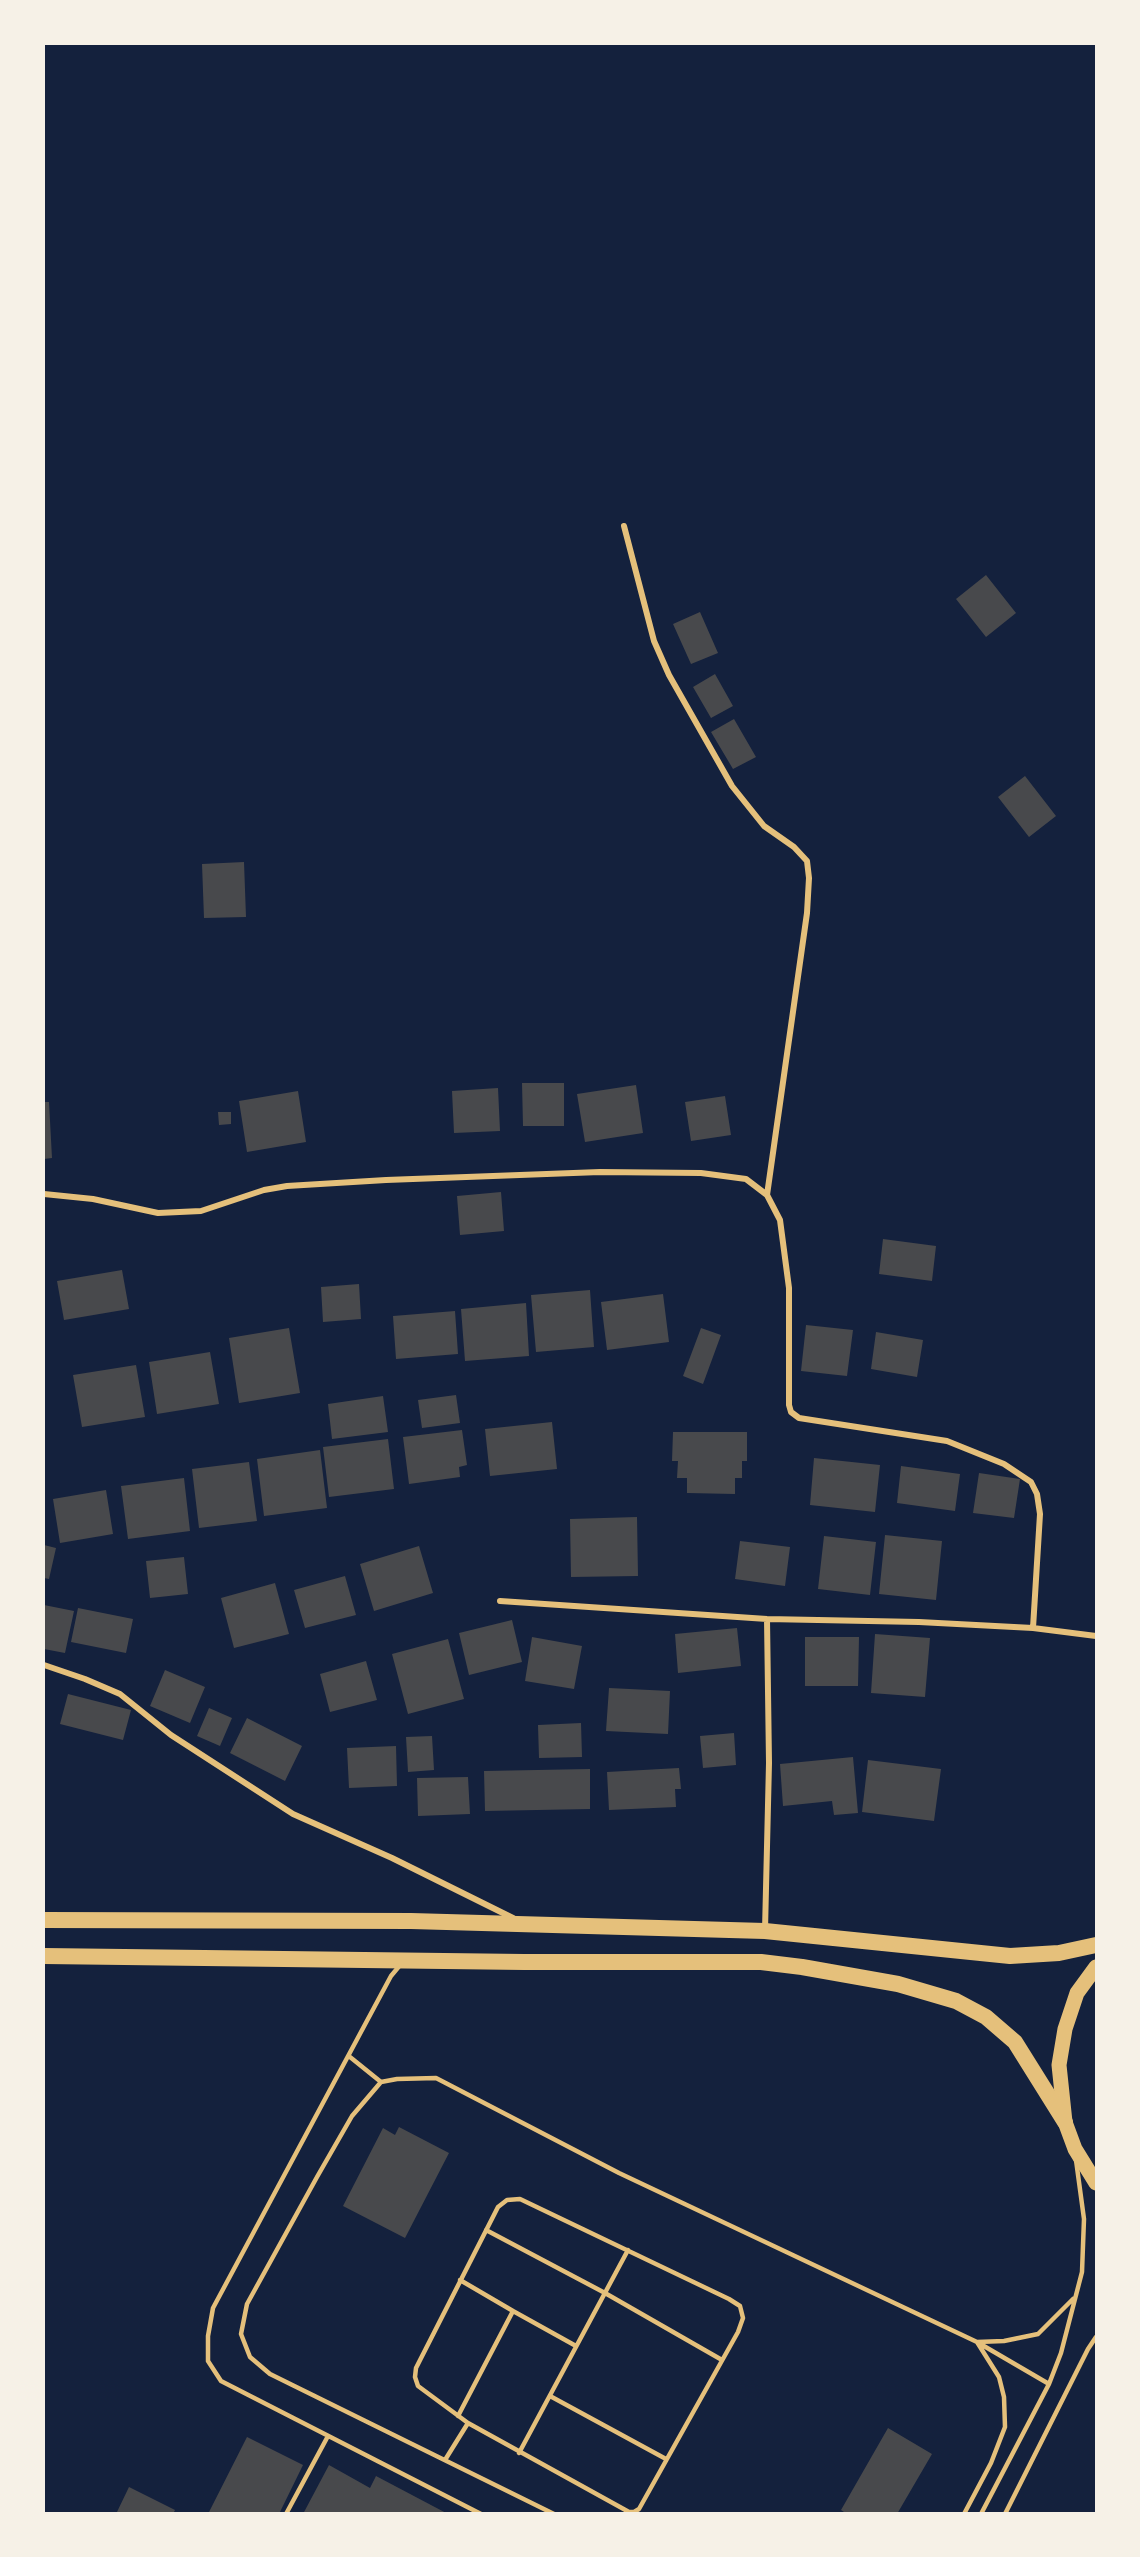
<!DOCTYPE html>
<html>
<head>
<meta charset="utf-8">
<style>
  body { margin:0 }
  #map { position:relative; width:1140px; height:2557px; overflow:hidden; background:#14213d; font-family:"Titillium Web",sans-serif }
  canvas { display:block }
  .frame { position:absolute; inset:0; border:45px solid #f6f1e7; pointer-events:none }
</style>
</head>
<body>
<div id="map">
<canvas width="1140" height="2557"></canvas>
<div class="frame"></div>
</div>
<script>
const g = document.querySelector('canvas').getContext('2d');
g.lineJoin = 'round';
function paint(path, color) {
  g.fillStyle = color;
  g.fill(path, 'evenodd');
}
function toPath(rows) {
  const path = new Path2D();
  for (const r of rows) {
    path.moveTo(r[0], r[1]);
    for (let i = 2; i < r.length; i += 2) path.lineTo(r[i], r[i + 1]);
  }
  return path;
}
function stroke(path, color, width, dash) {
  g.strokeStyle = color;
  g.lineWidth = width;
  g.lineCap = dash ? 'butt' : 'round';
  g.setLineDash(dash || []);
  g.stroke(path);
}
const building = toPath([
  [986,575,1016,613,986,637,956,599],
  [700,612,718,653,691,664,673,624],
  [715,674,733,706,711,718,693,687],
  [734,719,756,757,733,769,711,732],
  [1025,776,1056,816,1029,837,998,797],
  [244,862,246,917,204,918,202,864],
  [522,1083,564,1083,564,1126,523,1126],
  [636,1085,643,1133,585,1142,577,1094],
  [498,1088,500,1131,454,1133,452,1091],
  [298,1091,306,1142,247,1152,239,1101],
  [725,1096,731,1135,691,1141,685,1102],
  [44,1102,49,1102,52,1158,44,1159],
  [218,1112,231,1112,231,1124,219,1125],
  [501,1192,504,1231,460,1235,457,1196],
  [883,1239,936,1246,932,1281,879,1274],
  [122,1270,129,1309,64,1320,57,1281],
  [359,1284,361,1319,323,1322,321,1287],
  [590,1290,594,1347,536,1352,531,1295],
  [663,1294,669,1342,607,1350,601,1302],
  [526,1303,529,1356,465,1361,461,1309],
  [455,1311,458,1354,396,1359,393,1316],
  [806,1325,853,1330,847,1376,801,1371],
  [289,1328,300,1393,239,1403,229,1338],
  [701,1328,721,1335,703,1384,683,1376],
  [876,1332,923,1340,917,1377,871,1369],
  [210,1352,219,1404,157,1414,149,1362],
  [136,1365,145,1417,82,1427,73,1375],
  [456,1395,460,1423,422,1428,418,1400],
  [383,1396,388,1432,332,1439,328,1404],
  [552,1422,557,1469,490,1476,485,1429],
  [462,1430,467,1465,459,1467,460,1477,409,1484,403,1437],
  [673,1432,747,1432,747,1461,742,1461,742,1478,735,1478,735,1494,687,1493,687,1478,677,1478,678,1461,672,1461],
  [388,1439,394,1489,329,1497,323,1447],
  [320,1450,327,1508,264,1516,257,1459],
  [814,1458,880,1465,875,1512,810,1505],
  [249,1462,257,1521,199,1528,192,1469],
  [901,1466,960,1474,955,1511,897,1503],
  [979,1473,1020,1479,1014,1518,973,1513],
  [184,1478,190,1531,128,1539,121,1486],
  [106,1490,113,1534,60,1543,53,1499],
  [637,1517,638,1576,571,1577,570,1519],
  [885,1535,942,1541,936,1600,879,1594],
  [824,1536,876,1542,870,1595,818,1589],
  [740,1541,790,1547,785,1586,735,1579],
  [44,1545,56,1548,49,1579,44,1578],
  [419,1546,433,1593,374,1611,360,1564],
  [184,1557,188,1594,150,1598,146,1561],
  [345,1576,356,1615,305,1628,294,1590],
  [275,1583,289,1634,234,1648,221,1598],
  [44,1605,74,1611,65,1653,44,1649],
  [78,1608,133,1619,126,1653,71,1642],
  [512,1620,522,1662,469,1675,459,1633],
  [737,1628,741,1666,678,1673,675,1634],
  [875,1634,930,1638,925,1697,871,1693],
  [532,1637,582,1646,574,1689,525,1681],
  [805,1637,859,1637,858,1686,805,1686],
  [448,1639,464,1699,408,1714,392,1654],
  [366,1661,377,1700,330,1712,320,1674],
  [165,1670,205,1687,190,1723,150,1706],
  [609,1688,670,1691,668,1734,606,1731],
  [68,1694,131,1710,123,1740,60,1724],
  [209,1708,232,1718,220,1746,197,1736],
  [247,1718,302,1746,285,1781,230,1753],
  [581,1723,582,1757,539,1758,538,1725],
  [734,1733,736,1765,703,1768,700,1736],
  [432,1736,434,1770,408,1772,406,1737],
  [396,1746,397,1786,349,1788,347,1748],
  [853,1757,858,1813,834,1815,832,1801,783,1806,780,1764],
  [868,1760,941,1769,934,1821,862,1812],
  [679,1768,681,1789,675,1789,676,1807,609,1810,607,1772],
  [590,1769,590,1809,485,1811,484,1771],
  [468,1777,470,1814,418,1816,417,1778],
  [399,2127,449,2153,405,2238,343,2206,383,2128,395,2135],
  [888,2428,932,2454,897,2514,847,2514,841,2510],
  [247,2437,303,2465,279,2514,208,2514],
  [329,2465,370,2488,376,2476,448,2514,303,2514],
  [129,2487,175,2510,173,2514,116,2514]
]);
const service = toPath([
  [401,1964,391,1976,213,2308,208,2336,208,2361,221,2381,481,2514],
  [350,2057,381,2082],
  [486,2230,605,2293,722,2360],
  [513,2311,576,2346],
  [550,2396,666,2459],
  [458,2416,513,2311,460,2280],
  [519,2453,628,2250],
  [445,2460,468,2423,418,2386,415,2377,416,2368,498,2207,507,2200,520,2199,729,2299,740,2306,743,2318,738,2332,639,2509,634,2512,629,2512,468,2423],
  [286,2514,328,2436],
  [554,2514,270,2374,250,2357,241,2334,247,2304,317,2177,352,2116,381,2082,397,2079,436,2078,619,2173,977,2342,1049,2384],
  [964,2514,991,2463,1005,2427,1004,2397,999,2377,977,2342,1004,2341,1038,2334,1073,2299],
  [981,2514,1049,2384,1061,2353,1082,2272,1084,2219,1076,2160],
  [1005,2514,1088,2349,1096,2337]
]);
const minor = toPath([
  [624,526,654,641,669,675,732,786,764,826,794,847,807,861,809,878,807,913,767,1195],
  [44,1194,93,1199,158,1213,201,1211,264,1190,287,1186,386,1180,600,1172,701,1173,746,1179,767,1195,780,1220,789,1288,789,1405,791,1412,799,1418,947,1441,1004,1464,1031,1482,1037,1494,1040,1514,1033,1628],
  [500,1601,767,1619,919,1622,1033,1628,1096,1636],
  [44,1665,85,1679,120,1694,171,1735,293,1814,392,1858,513,1918],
  [765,1930,769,1763,767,1619]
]);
const primary = toPath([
  [1096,1967,1077,1993,1065,2029,1059,2065,1065,2122,1075,2149,1096,2183]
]);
const trunk = toPath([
  [44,1920,411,1921,765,1931,1010,1956,1059,1953,1096,1945],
  [44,1956,524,1962,761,1962,802,1967,898,1984,956,2001,986,2017,1015,2042,1065,2122]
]);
paint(building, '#48494c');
stroke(service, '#e5c07b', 4.5);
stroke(minor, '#e5c07b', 6);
stroke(primary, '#e5c07b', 15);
stroke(trunk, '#e5c07b', 16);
</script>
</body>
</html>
